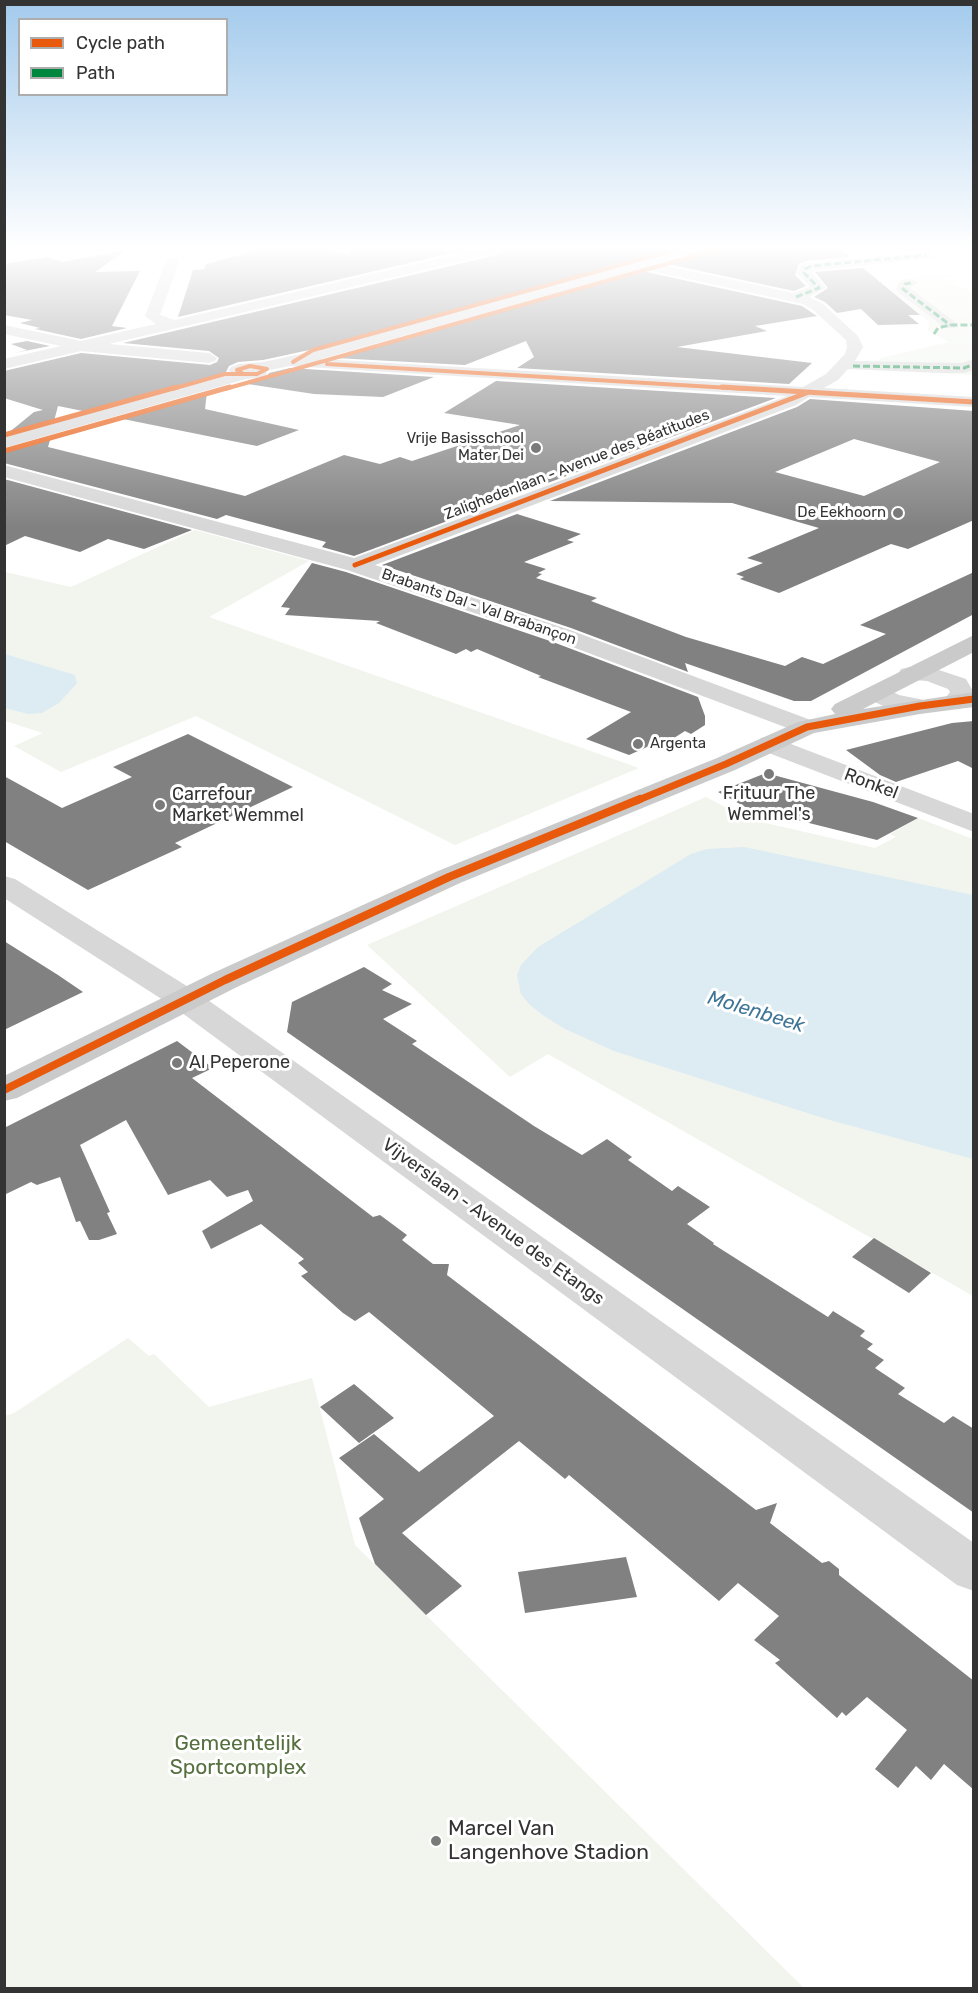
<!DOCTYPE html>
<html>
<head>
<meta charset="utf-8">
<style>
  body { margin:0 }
  #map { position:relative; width:978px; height:1993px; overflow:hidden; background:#fff; font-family:Rubik,sans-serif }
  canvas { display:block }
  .frame { position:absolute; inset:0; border:6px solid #333; pointer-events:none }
  .legend { position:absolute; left:18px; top:18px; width:210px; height:78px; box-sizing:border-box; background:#fff; border:2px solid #adadad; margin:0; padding:8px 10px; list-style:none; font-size:18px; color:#333 }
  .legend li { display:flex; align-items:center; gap:12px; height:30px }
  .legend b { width:30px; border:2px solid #adadad }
</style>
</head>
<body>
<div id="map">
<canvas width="978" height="1993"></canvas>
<div class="frame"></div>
<ul class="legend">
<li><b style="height:8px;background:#e8590c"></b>Cycle path</li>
<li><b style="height:8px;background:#00873e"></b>Path</li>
</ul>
</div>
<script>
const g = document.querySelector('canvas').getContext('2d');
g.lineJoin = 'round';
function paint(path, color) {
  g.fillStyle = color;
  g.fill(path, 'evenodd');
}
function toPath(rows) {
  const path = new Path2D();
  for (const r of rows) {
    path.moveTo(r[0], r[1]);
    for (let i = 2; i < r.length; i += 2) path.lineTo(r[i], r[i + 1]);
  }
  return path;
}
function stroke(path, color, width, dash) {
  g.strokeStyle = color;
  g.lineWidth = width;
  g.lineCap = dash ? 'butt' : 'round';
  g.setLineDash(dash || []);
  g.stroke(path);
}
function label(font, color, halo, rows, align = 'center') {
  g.font = font + ' Rubik,sans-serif';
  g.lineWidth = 6;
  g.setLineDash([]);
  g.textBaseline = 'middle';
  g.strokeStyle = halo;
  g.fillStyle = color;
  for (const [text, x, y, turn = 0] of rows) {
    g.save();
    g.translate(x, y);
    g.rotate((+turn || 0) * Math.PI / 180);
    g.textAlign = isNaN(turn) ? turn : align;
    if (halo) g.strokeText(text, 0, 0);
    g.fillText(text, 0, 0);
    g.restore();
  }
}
const green = toPath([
  [948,274,954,276,939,278,973,292,973,375,868,370,881,358,949,342,928,331,929,322,884,285,871,282],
  [195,530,309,561,209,617,639,768,455,845,196,716,61,772,14,746,43,733,5,721,5,572,71,587],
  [706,797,748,819,875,848,896,837,890,834,918,818,973,839,973,1296,548,1054,510,1077,367,945],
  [128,1338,149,1356,154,1354,209,1407,312,1378,355,1545,804,1988,5,1988,5,1416,14,1413]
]);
const water = toPath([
  [5,654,75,675,77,683,59,703,42,713,28,714,5,708],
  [744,847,973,895,973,1159,826,1119,614,1051,565,1029,544,1016,529,1004,521,994,517,975,521,965,538,947,691,854,707,849]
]);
const building = toPath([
  [262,249,322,249,349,255,350,249,469,249,178,317,193,270,204,269,206,264],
  [504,249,675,249,314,349,263,360,238,362,229,366,225,374,88,412,58,406,54,421,7,434,34,412,43,410,4,398,4,371,81,353,210,365,217,362,219,358,209,351,123,343,497,255],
  [707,249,840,249,850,257,806,261,799,264,795,275,806,286,794,291,668,264,705,254],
  [126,250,95,272,140,271,112,326,127,328,81,339,35,329,40,328,20,323,32,320,4,315,4,264,47,257,62,262],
  [863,268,920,315,908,315,919,324,878,325,861,309,837,313,825,302,814,297,828,288,815,272],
  [642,271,802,306,817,316,755,326,767,331,677,347,812,363,789,384,517,368,534,357,526,341,465,365,335,358],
  [27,341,50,346,14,353,27,350,11,344],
  [290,368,434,377,383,397,314,394,241,383,265,379,269,373],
  [496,381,776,398,502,500,475,500,490,505,354,556,322,547,326,542,226,515,217,519,4,463,4,450,51,437,48,447,245,496,344,455,380,464,400,457,412,461,520,425,444,413],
  [207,392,205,409,299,430,257,446,118,418],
  [810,399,974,411,974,520,908,549,891,544,779,593,740,579,744,577,736,574,763,563,747,558,819,528,732,503,550,501,797,407],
  [854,439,940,462,864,496,775,472],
  [4,479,192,530,144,549,108,539,80,552,25,536,4,546],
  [517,514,581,534,567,540,574,542,524,562,546,569,538,573,542,574,536,578,597,598,591,601,686,637,785,666,802,657,823,664,886,634,860,625,974,572,974,614,811,701,794,701,685,663,688,672,571,628,382,565],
  [312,563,346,572,553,642,698,697,705,716,705,725,691,734,685,731,663,745,656,743,629,755,586,739,631,712,538,677,541,676,477,649,471,652,466,649,456,654,376,623,380,621,285,615,290,608,281,607],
  [974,721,974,769,958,761,896,782,880,775,846,750,952,723],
  [188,734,293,787,175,843,182,847,88,890,4,841,4,776,62,808,132,777,113,767],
  [766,773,873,802,918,818,877,840,793,819,774,809,760,815,718,792],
  [4,941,58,975,83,992,4,1030],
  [364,967,392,984,382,990,412,1004,383,1019,417,1041,412,1044,534,1126,582,1155,607,1139,632,1157,628,1160,672,1191,678,1186,710,1207,687,1224,714,1243,713,1244,828,1317,833,1311,865,1331,860,1336,873,1344,867,1349,884,1360,875,1368,905,1388,898,1394,944,1423,953,1416,974,1429,974,1513,287,1032,292,1002],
  [177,1041,213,1068,192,1078,373,1217,380,1215,407,1235,402,1240,433,1264,449,1264,447,1275,756,1510,777,1503,770,1523,822,1563,829,1561,839,1569,839,1575,974,1681,974,1790,944,1764,931,1780,916,1766,898,1788,875,1769,907,1730,867,1697,846,1716,842,1712,837,1718,775,1663,780,1660,754,1640,779,1616,738,1583,719,1601,569,1475,565,1479,519,1441,402,1533,462,1586,426,1615,375,1564,359,1518,384,1499,339,1458,374,1434,419,1472,494,1416,369,1312,355,1321,343,1313,301,1276,308,1272,298,1263,304,1259,261,1224,211,1249,202,1231,253,1201,248,1190,227,1197,210,1180,168,1195,126,1120,80,1145,110,1212,107,1213,117,1234,99,1240,89,1240,80,1221,76,1222,60,1177,37,1185,31,1182,4,1195,4,1128],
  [874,1238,931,1273,909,1293,852,1257],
  [354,1384,394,1418,359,1443,320,1407],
  [626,1557,637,1597,525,1613,518,1572]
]);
const minor = toPath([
  [4,249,18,249,17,252,4,254,4,249],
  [479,249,502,249,496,253,109,344,209,353,217,358,215,361,209,363,81,351,4,369,4,359,61,346,4,334,4,325,81,341,156,324,145,316,167,259,177,259,179,262,160,315,175,320,479,249],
  [684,249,705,249,704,252,658,264,794,293,810,287,797,273,800,266,806,263,932,252,933,255,932,258,927,259,814,270,811,272,826,288,809,297,823,304,858,336,863,347,855,361,962,363,974,359,974,370,964,373,944,373,848,369,838,380,824,388,974,397,974,407,809,397,796,405,375,565,570,630,816,722,820,727,816,732,807,735,798,732,554,640,347,570,4,477,4,465,354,558,787,396,290,366,265,371,267,374,265,377,246,379,4,448,4,437,226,376,231,373,229,370,231,367,239,364,263,362,315,351,684,249],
  [642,269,803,304,813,310,846,340,847,347,845,354,826,374,803,387,321,359,642,269],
  [911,279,918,283,910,288,955,322,957,325,955,328,945,328,898,292,896,289,900,281,911,279],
  [910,667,930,667,966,679,974,693,965,706,956,709,947,706,943,701,950,692,948,689,927,681,901,679,898,674,901,669,910,667],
  [880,684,889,686,893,692,899,695,929,701,933,706,929,711,920,714,883,706,873,701,868,691,871,686,880,684],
  [770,736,974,814,974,832,761,750,757,744,761,738,770,736],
  [4,876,15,879,198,993,974,1543,974,1591,957,1585,174,1007,4,898,4,876]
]);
const major = toPath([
  [974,635,974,652,863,709,974,692,974,707,920,714,814,733,735,770,460,883,237,987,17,1098,4,1101,4,1076,213,973,438,871,717,758,798,722,835,714,831,709,835,704,974,635]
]);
const quiet = toPath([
  [4,250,12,249],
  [911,283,905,284,903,289,950,325],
  [796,297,819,288,804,273,805,269,811,266,927,255],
  [934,334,938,328,950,325,974,325],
  [853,366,964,368,974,364]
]);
const cyclewayFar3 = toPath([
  [293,362,313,350,678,249],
  [327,364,747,389],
  [250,366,267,369,257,374,243,374,237,370,250,366],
  [172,389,225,374,243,374],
  [225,389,719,249]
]);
const cyclewayFar2 = toPath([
  [722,387,974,402],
  [4,435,177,387],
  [4,451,230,387],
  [355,565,809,392]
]);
const cyclewayFar1 = toPath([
  [636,801,726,764,807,727,920,706,974,699]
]);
const cycleway = toPath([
  [4,1090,225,980,449,877,640,799]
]);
const markers = [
  [536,448,6,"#7a7a7a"],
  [898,513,6,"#7a7a7a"],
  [638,744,6,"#7a7a7a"],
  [769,774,6,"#7a7a7a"],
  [160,805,6,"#7a7a7a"],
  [177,1063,6,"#7a7a7a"],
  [436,1841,6,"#7a7a7a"]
];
const farPoinames = [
  ["Vrije Basisschool",524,439],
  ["Mater Dei",524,456],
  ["De Eekhoorn",886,513],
  ["Argenta",650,744,"left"]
];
const farStreetnames = [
  ["Zalighedenlaan - Avenue des Béatitudes",577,465,-21],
  ["Brabants Dal - Val Brabançon",479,607,19]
];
const streetNames = [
  ["Ronkel",871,784,21],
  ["Vijverslaan - Avenue des Etangs",493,1222,36]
];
const poiNames = [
  ["Frituur The",769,794,"center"],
  ["Wemmel's",769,815,"center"],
  ["Carrefour",172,795],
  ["Market Wemmel",172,816],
  ["Al Peperone",189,1063]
];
const waterNames = [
  ["Molenbeek",756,1012,17]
];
const nearParknames = [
  ["Gemeentelijk",238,1744],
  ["Sportcomplex",238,1768]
];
const nearPoinames = [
  ["Marcel Van",448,1829],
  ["Langenhove Stadion",448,1853]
];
paint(green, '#f1f5ed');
paint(water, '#ddebf3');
paint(building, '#818181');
paint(minor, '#d7d7d7');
paint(major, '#cacaca');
stroke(quiet, '#00873e', 3, [7, 3]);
stroke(cyclewayFar3, '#e8590c', 4);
stroke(cyclewayFar2, '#e8590c', 5);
stroke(cyclewayFar1, '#e8590c', 7);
stroke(cycleway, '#e8590c', 8);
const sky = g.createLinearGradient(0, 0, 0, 528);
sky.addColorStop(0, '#a3caec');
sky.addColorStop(0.47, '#fff');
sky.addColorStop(1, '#ffffff00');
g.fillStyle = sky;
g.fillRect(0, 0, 978, 528);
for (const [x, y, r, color] of markers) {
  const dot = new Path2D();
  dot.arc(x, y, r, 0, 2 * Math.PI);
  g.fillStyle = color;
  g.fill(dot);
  stroke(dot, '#fff', 2);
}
label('15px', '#333', '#fff', farPoinames, 'right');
label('15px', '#333', '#fff', farStreetnames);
label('18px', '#333', '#fff', streetNames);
label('18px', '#333', '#fff', poiNames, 'left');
label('italic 20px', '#3f7597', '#fff', waterNames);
label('21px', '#56703f', '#fff', nearParknames);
label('21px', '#333', '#fff', nearPoinames, 'left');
</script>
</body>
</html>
